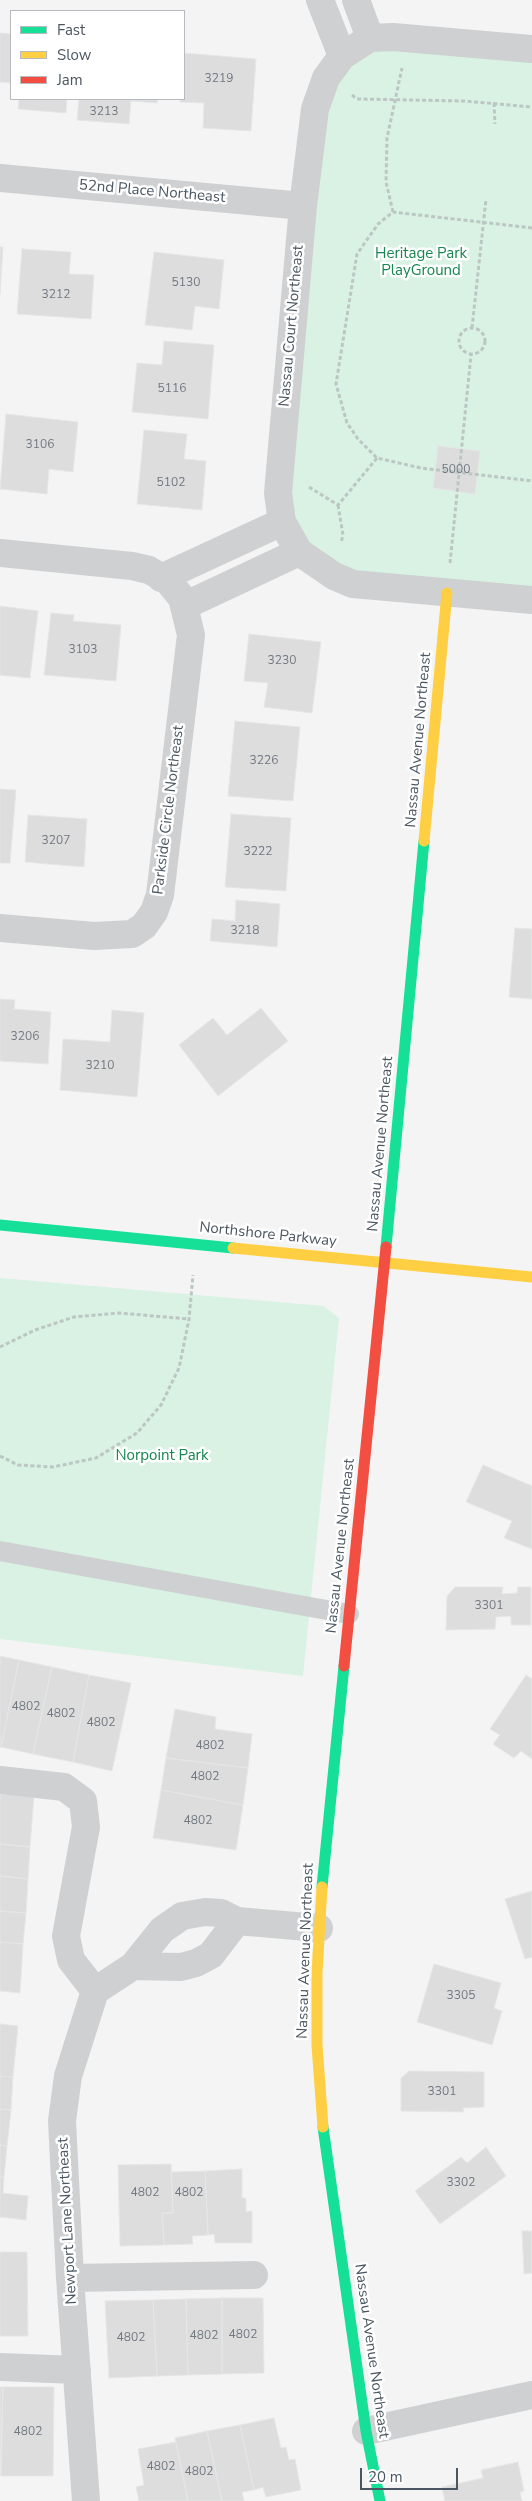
<!DOCTYPE html>
<html>
<head>
<meta charset="utf-8">
<style>
  body { margin:0 }
  #map { position:relative; width:532px; height:2501px; overflow:hidden; background:#f4f4f4; font-family:"Nunito Sans",sans-serif }
  canvas { display:block }
  .legend { position:absolute; left:10px; top:10px; width:175px; height:90px; box-sizing:border-box; background:#fff; border:1px solid #b7bbc0; margin:0; padding:6px 9px; list-style:none; font-size:15px; color:#4a5661 }
  .legend li { display:flex; align-items:center; gap:10px; height:25px }
  .legend b { width:25px; border:1px solid #b7bbc0 }
  .scale { position:absolute; left:360px; top:2468px; width:98px; height:22px; box-sizing:border-box; border:2px solid #4a5661; border-top:0; padding-left:6px; font-size:15px; line-height:18px; white-space:nowrap; color:#4a5661; -webkit-text-stroke:4px #fff; paint-order:stroke }
</style>
</head>
<body>
<div id="map">
<canvas width="532" height="2501"></canvas>
<ul class="legend">
<li><b style="height:6px;background:#16e098"></b>Fast</li>
<li><b style="height:6px;background:#ffcf43"></b>Slow</li>
<li><b style="height:6px;background:#f24e42"></b>Jam</li>
</ul>
<div class="scale">20 m</div>
</div>
<script>
const g = document.querySelector('canvas').getContext('2d');
g.lineJoin = 'round';
function paint(path, color) {
  g.fillStyle = color;
  g.fill(path, 'evenodd');
}
function toPath(rows) {
  const path = new Path2D();
  for (const r of rows) {
    if (r.length === 3) {
      path.moveTo(r[0] + r[2], r[1]);
      path.arc(r[0], r[1], r[2], 0, 2 * Math.PI);
      continue;
    }
    path.moveTo(r[0], r[1]);
    for (let i = 2; i < r.length; i += 2) path.lineTo(r[i], r[i + 1]);
  }
  return path;
}
function stroke(path, color, width, dash) {
  g.strokeStyle = color;
  g.lineWidth = width;
  g.lineCap = dash ? 'butt' : 'round';
  g.setLineDash(dash || []);
  g.stroke(path);
}
function label(font, color, halo, rows, align = 'center') {
  g.font = font + ' "Nunito Sans",sans-serif';
  g.lineWidth = 5;
  g.setLineDash([]);
  g.textBaseline = 'middle';
  g.strokeStyle = halo;
  g.fillStyle = color;
  for (const [text, x, y, turn = 0] of rows) {
    g.save();
    g.translate(x, y);
    g.rotate((+turn || 0) * Math.PI / 180);
    g.textAlign = isNaN(turn) ? turn : align;
    if (halo) g.strokeText(text, 0, 0);
    g.fillText(text, 0, 0);
    g.restore();
  }
}
const green = toPath([
  [370,38,532,49,532,600,313,563,278,493,315,109],
  [0,1278,324,1306,339,1318,303,1676,0,1639]
]);
const building = toPath([
  [0,33,11,34,11,83,0,82,0,33],
  [184,53,256,59,251,131,203,128,204,103,180,102,180,99,184,99,184,53],
  [19,99,67,99,66,113,18,109,19,99],
  [79,99,158,99,157,103,131,101,129,124,77,120,79,99],
  [0,247,3,247,0,295,0,247],
  [22,249,71,252,69,274,94,275,91,319,17,314,22,249],
  [154,252,224,260,219,309,195,306,192,330,145,325,154,252],
  [164,341,214,345,208,419,132,412,137,363,162,365,164,341],
  [6,414,78,422,73,472,49,469,47,494,0,489,6,414],
  [144,430,187,434,184,459,206,461,202,510,137,504,144,430],
  [438,446,480,451,475,494,433,488,438,446],
  [0,606,38,611,30,678,0,675,0,606],
  [51,613,74,615,73,621,121,625,116,681,44,675,51,613],
  [249,634,321,642,312,713,264,707,268,683,244,681,249,634],
  [235,721,300,727,293,801,228,796,235,721],
  [0,789,16,790,10,863,0,863,0,789],
  [231,814,291,818,286,891,225,887,231,814],
  [28,815,87,819,84,867,25,862,28,815],
  [236,900,280,904,277,947,210,941,212,919,235,921,236,900],
  [515,928,532,929,532,999,509,997,515,928],
  [0,999,15,1000,14,1009,51,1012,48,1064,0,1061,0,999],
  [261,1008,288,1041,218,1096,179,1045,213,1018,227,1035,261,1008],
  [112,1010,144,1013,137,1097,60,1090,63,1039,110,1042,112,1010],
  [483,1465,532,1486,532,1549,504,1538,512,1521,466,1502,483,1465],
  [455,1587,503,1587,502,1594,517,1593,518,1587,531,1587,531,1625,511,1625,511,1616,496,1617,495,1629,446,1630,447,1596,455,1587],
  [0,1656,19,1660,1,1747,0,1747,0,1656],
  [19,1660,52,1667,33,1754,1,1747,19,1660],
  [52,1667,89,1675,73,1762,33,1754,52,1667],
  [89,1675,131,1683,112,1771,73,1762,89,1675],
  [526,1675,532,1679,532,1759,521,1751,514,1758,493,1744,500,1735,490,1729,526,1675],
  [175,1709,216,1717,215,1729,252,1734,248,1768,166,1758,175,1709],
  [166,1758,248,1768,243,1805,161,1790,166,1758],
  [161,1790,243,1805,236,1850,153,1838,161,1790],
  [0,1794,34,1796,30,1847,0,1844,0,1794],
  [0,1844,30,1847,28,1879,0,1876,0,1844],
  [0,1876,28,1879,26,1913,0,1911,0,1876],
  [532,1891,532,1957,525,1959,505,1899,532,1891],
  [0,1911,26,1913,23,1944,0,1942,0,1911],
  [0,1942,23,1944,20,1993,0,1991,0,1942],
  [434,1964,501,1983,494,2008,502,2011,492,2045,417,2022,434,1964],
  [0,2024,18,2026,13,2077,0,2076,0,2024],
  [409,2071,484,2072,484,2107,463,2108,464,2112,401,2111,401,2078,409,2071],
  [0,2076,13,2077,11,2110,0,2109,0,2076],
  [0,2109,11,2110,7,2146,0,2145,0,2109],
  [0,2145,7,2146,4,2177,0,2177,0,2145],
  [486,2147,506,2176,440,2224,415,2191,461,2157,467,2163,486,2147],
  [171,2164,173,2213,162,2213,164,2245,120,2246,118,2165,171,2164],
  [242,2169,242,2198,246,2198,246,2212,252,2211,252,2243,215,2243,214,2234,208,2235,205,2171,242,2169],
  [205,2171,208,2235,192,2236,193,2244,164,2245,162,2213,173,2213,171,2172,205,2171],
  [0,2177,4,2177,3,2193,28,2196,26,2220,0,2217,0,2177],
  [522,2231,532,2231,532,2273,524,2274,522,2231],
  [0,2252,27,2252,28,2336,0,2336,0,2252],
  [222,2298,263,2298,264,2373,222,2374,222,2298],
  [222,2298,222,2374,188,2375,186,2299,222,2298],
  [186,2299,188,2375,157,2376,153,2300,186,2299],
  [153,2300,157,2376,109,2378,105,2301,153,2300],
  [0,2387,3,2387,0,2476,0,2387],
  [3,2387,54,2387,53,2476,1,2476,3,2387],
  [274,2418,281,2448,286,2447,289,2460,295,2459,301,2490,266,2497,263,2487,254,2490,240,2425,274,2418],
  [240,2425,254,2490,242,2492,244,2501,222,2501,207,2431,240,2425],
  [207,2431,222,2501,188,2501,175,2438,207,2431],
  [176,2442,188,2501,139,2501,136,2487,144,2485,138,2449,176,2442],
  [518,2462,524,2491,520,2492,522,2501,445,2501,442,2487,483,2478,481,2470,518,2462]
]);
const path = toPath([
  [352,95,357,99,464,101,532,107],
  [494,103,495,124],
  [393,212,386,182,387,138,402,68],
  [532,228,393,212,378,224,357,254,336,384,347,423,358,439,377,458,421,468,532,481],
  [472,341,13],
  [472,328,486,199],
  [309,487,338,505,377,458],
  [338,505,343,535,341,543],
  [450,563,471,355],
  [0,1347,35,1330,74,1317,119,1313,189,1319],
  [0,1456,18,1465,53,1467,96,1458,137,1433,161,1405,179,1368,189,1319,193,1275]
]);
const lane = toPath([
  [0,1551,349,1614]
]);
const street = toPath([
  [320,0,342,56],
  [356,0,370,38],
  [532,49,393,37,370,38,342,56,326,78,315,109,303,206,278,493,282,522,299,552,334,576,353,584,532,600],
  [0,178,303,206],
  [0,553,132,566,149,570,168,581,182,598,191,635,160,895,154,912,144,926,132,934,94,936,0,928],
  [161,578,282,522],
  [184,606,299,552],
  [0,1780,64,1787,83,1801,86,1827,66,1936,71,1960,95,1991],
  [237,1921,319,1928],
  [70,2278,254,2275],
  [0,2367,77,2370],
  [366,2431,532,2395],
  [86,2501,70,2278,62,2121,68,2076,95,1991,133,1966,162,1930,182,1916,205,1912,221,1913,237,1921,211,1955,196,1963,181,1967,133,1966]
]);
const fast = toPath([
  [0,1225,233,1248],
  [386,1247,424,841],
  [322,1887,344,1666],
  [323,2127,366,2431,380,2501]
]);
const slow = toPath([
  [424,841,447,593],
  [233,1248,532,1277],
  [322,1887,317,1973,317,2045,323,2127]
]);
const jam = toPath([
  [344,1666,386,1247]
]);
const numberNames = [
  ["3219",219,79],
  ["3213",104,112],
  ["5130",186,283],
  ["3212",56,295],
  ["5116",172,389],
  ["3106",40,445],
  ["5000",456,470],
  ["5102",171,483],
  ["3103",83,650],
  ["3230",282,661],
  ["3226",264,761],
  ["3207",56,841],
  ["3222",258,852],
  ["3218",245,931],
  ["3206",25,1037],
  ["3210",100,1066],
  ["3301",489,1606],
  ["4802",26,1707],
  ["4802",61,1714],
  ["4802",101,1723],
  ["4802",210,1746],
  ["4802",205,1777],
  ["4802",198,1821],
  ["3305",461,1996],
  ["3301",442,2092],
  ["3302",461,2183],
  ["4802",145,2193],
  ["4802",189,2193],
  ["4802",243,2335],
  ["4802",204,2336],
  ["4802",131,2338],
  ["4802",28,2432],
  ["4802",161,2467],
  ["4802",199,2472]
];
const streetNames = [
  ["52nd Place Northeast",152,192,5],
  ["Nassau Court Northeast",292,326,-85],
  ["Nassau Avenue Northeast",419,740,-85],
  ["Parkside Circle Northeast",169,810,-83],
  ["Nassau Avenue Northeast",381,1144,-85],
  ["Northshore Parkway",268,1235,6],
  ["Nassau Avenue Northeast",341,1546,-84],
  ["Nassau Avenue Northeast",306,1951,-88],
  ["Newport Lane Northeast",68,2221,-93],
  ["Nassau Avenue Northeast",371,2351,82]
];
const parkNames = [
  ["Heritage Park",421,254],
  ["PlayGround",421,271],
  ["Norpoint Park",162,1456]
];
paint(green, '#d9f2e3');
paint(building, '#ddddde');
stroke(building, '#e5e6e7', 1);
stroke(path, '#bcc7c4', 3, [4, 2.5]);
stroke(lane, '#ced0d2', 20);
stroke(street, '#ced0d2', 28);
stroke(fast, '#16e098', 11);
stroke(slow, '#ffcf43', 11);
stroke(jam, '#f24e42', 11);
label('12px', '#707881', null, numberNames);
label('15px', '#4a5661', '#fff', streetNames);
label('15px', '#17864f', '#fff', parkNames);
</script>
</body>
</html>
